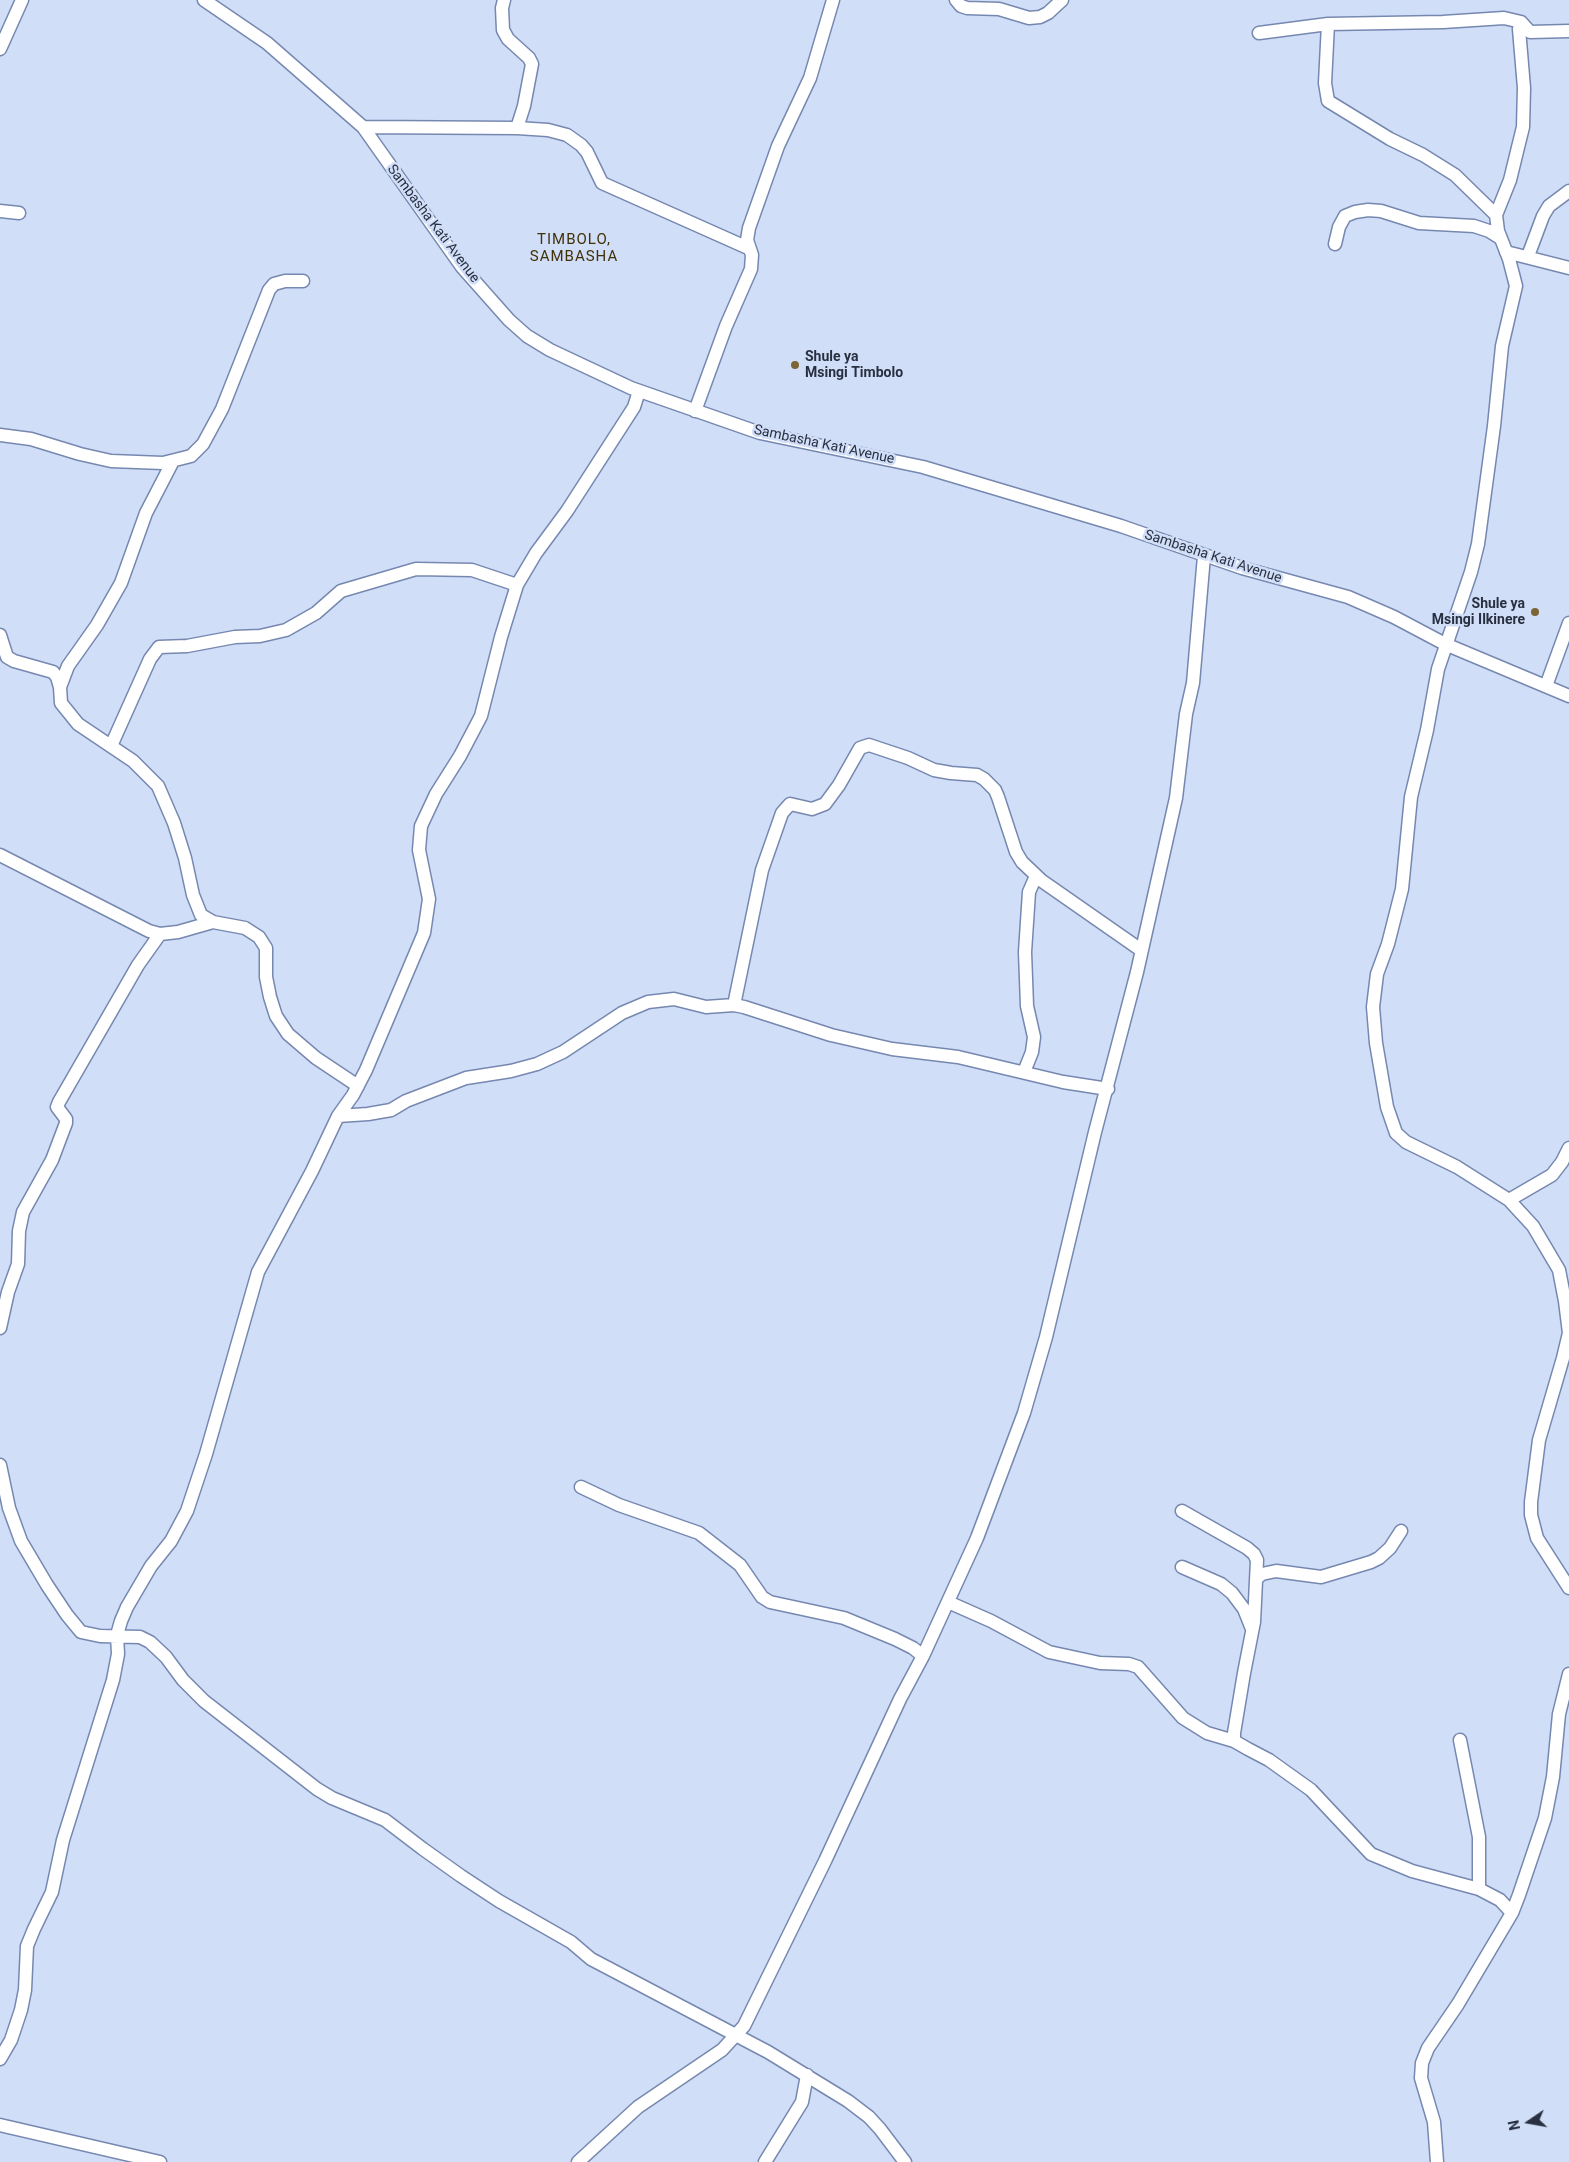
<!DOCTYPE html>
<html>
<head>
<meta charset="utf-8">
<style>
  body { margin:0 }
  #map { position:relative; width:1569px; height:2162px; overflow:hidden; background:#d1def8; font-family:Roboto,sans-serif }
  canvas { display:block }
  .north { position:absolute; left:1504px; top:2097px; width:50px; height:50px; -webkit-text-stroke:4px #d1def8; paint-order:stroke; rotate:258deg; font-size:14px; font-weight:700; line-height:20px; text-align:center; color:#282f40 }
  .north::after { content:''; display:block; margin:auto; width:18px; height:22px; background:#282f40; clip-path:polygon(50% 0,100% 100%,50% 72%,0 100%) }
</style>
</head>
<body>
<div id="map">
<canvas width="1569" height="2162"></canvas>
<div class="north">N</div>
</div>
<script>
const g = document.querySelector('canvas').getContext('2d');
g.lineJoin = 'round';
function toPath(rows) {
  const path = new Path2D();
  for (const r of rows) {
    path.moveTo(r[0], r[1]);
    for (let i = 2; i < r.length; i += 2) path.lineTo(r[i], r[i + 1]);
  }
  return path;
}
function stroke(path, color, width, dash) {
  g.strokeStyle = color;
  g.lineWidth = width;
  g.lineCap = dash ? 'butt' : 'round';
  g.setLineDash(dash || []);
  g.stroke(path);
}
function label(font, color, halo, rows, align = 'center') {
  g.font = font + ' Roboto,sans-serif';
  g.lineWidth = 5;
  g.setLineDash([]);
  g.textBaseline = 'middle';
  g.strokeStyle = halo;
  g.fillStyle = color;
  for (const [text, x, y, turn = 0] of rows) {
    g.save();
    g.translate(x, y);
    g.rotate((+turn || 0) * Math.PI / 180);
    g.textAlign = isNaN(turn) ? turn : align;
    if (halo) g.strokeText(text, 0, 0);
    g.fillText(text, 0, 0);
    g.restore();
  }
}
const minor = toPath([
  [204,0,267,43,363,127,462,267,509,320,527,336,550,350,631,388,760,433,923,467,1121,526,1242,568,1348,597,1394,617,1445,644,1569,696],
  [504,0,502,8,503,30,508,39,529,58,532,64,524,106,517,128],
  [956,0,961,6,967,8,999,9,1029,18,1040,17,1048,13,1062,0],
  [1521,22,1519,29,1524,88,1523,127,1510,180,1496,215,1498,231,1509,259,1516,286,1502,346,1494,426,1478,544,1471,572,1438,669,1427,730,1411,797,1402,889,1388,944,1377,974,1373,1007,1376,1043,1387,1107,1396,1133,1406,1142,1457,1167,1509,1200,1533,1226,1559,1270,1565,1301,1569,1333,1563,1358,1539,1440,1531,1502,1531,1515,1537,1538,1569,1588],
  [1328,24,1325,83,1328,101,1390,139,1423,155,1455,175,1496,215],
  [1259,33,1328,24,1443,22,1504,18,1521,22,1530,32,1569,31],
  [0,49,22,0],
  [363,127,517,128,548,130,567,135,581,145,587,152,602,183,748,248],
  [0,211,19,213],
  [1335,244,1339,227,1345,216,1355,212,1368,210,1381,211,1419,223,1474,226,1489,231,1500,238],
  [1506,252,1569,268],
  [1528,256,1543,216,1549,206,1569,191],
  [695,411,726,326,751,269,752,255,747,240,749,228,778,146,810,78,833,0],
  [0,435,31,439,80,454,111,461,163,463,191,456,203,444,222,409,269,290,274,284,285,281,303,281],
  [173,461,146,513,121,583,97,625,68,666,60,687,61,703,78,724,133,761,158,786,174,823,185,858,193,895,201,915,213,922,245,928,259,937,266,948,266,977,270,997,276,1016,288,1034,316,1058,358,1086],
  [0,635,7,657,14,661,53,672,57,677,60,687],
  [1546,686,1569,623],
  [111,746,150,659,159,647,187,646,235,637,260,636,286,630,316,613,341,591,416,569,472,570,517,585],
  [0,855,149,931,160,934,178,932,213,922],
  [734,1005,762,870,782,813,790,804,812,809,825,804,839,785,860,748,869,745,908,758,934,770,951,773,977,775,984,779,995,790,998,797,1016,852,1022,862,1042,881,1141,950],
  [1024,1072,1032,1052,1034,1037,1027,1006,1025,952,1029,892,1036,876],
  [338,1116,368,1114,391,1110,406,1101,466,1078,511,1071,537,1064,563,1052,622,1013,648,1002,674,999,706,1007,734,1005,744,1007,831,1035,892,1049,958,1057,1063,1082,1108,1089],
  [1509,1200,1552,1175,1562,1162,1569,1148],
  [0,1328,8,1292,18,1264,19,1231,23,1212,52,1160,66,1123,66,1119,57,1107,59,1102,138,965,160,934],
  [0,1465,9,1508,21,1541,47,1585,67,1615,81,1632,100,1636,140,1637,150,1642,166,1657,183,1680,204,1701,317,1789,332,1798,385,1820,423,1849,461,1876,499,1901,571,1942,591,1959,768,2052,848,2101,869,2117,880,2129,905,2162],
  [581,1487,619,1505,699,1533,740,1565,762,1597,770,1602,844,1618,895,1639,913,1648,923,1656],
  [1182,1511,1247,1548,1254,1554,1257,1560,1254,1622,1244,1673,1234,1733,1234,1741],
  [1182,1567,1221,1584,1232,1593,1244,1609,1252,1629],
  [1257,1578,1262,1574,1276,1571,1321,1577,1371,1562,1379,1558,1390,1548,1401,1531],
  [948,1602,991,1621,1049,1652,1100,1663,1129,1664,1138,1667,1183,1718,1207,1733,1234,1741,1248,1749,1269,1760,1311,1790,1371,1854,1412,1871,1479,1889,1500,1900,1512,1913],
  [1460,1740,1479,1837,1479,1889],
  [0,2059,11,2040,21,2010,25,1990,27,1946,34,1929,52,1892,63,1840,113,1680,118,1654,117,1635,121,1621,127,1607,151,1566,171,1541,187,1511,206,1454,258,1272,312,1171,338,1116,353,1095,366,1070,424,933,429,899,419,850,421,826,436,794,460,756,481,716,501,637,517,585,536,553,567,511,634,407,639,391],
  [0,2125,160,2162],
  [578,2162,638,2107,722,2050,744,2026,825,1861,900,1699,923,1656,977,1538,1024,1413,1046,1337,1095,1132,1137,972,1176,798,1186,714,1193,683,1204,556],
  [765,2162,802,2102,807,2075],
  [1437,2162,1434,2122,1421,2078,1422,2063,1428,2048,1458,2004,1512,1913,1519,1895,1545,1818,1553,1777,1559,1714,1569,1674]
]);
const markers = [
  [795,365,5,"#7b6535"],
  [1535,612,5,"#7b6535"]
];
const streetNames = [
  ["Sambasha Kati Avenue",433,224,53],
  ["Sambasha Kati Avenue",824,445,12],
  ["Sambasha Kati Avenue",1213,557,18]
];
const poiNames = [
  ["Shule ya",805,357],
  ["Msingi Timbolo",805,373],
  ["Shule ya",1525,604,"right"],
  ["Msingi Ilkinere",1525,620,"right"]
];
const neighbourhoodNames = [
  ["TIMBOLO,",574,240],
  ["SAMBASHA",574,257]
];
stroke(minor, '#7688b0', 15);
stroke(minor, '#fff', 12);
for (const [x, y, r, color] of markers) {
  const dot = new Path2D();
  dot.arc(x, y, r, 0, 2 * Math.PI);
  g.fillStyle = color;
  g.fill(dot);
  stroke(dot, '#d1def8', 2);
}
label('14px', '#282f40', '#d1def8', streetNames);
label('bold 14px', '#282f40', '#d1def8', poiNames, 'left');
g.letterSpacing = '1px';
label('15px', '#413107', '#d1def8', neighbourhoodNames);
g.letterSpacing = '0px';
</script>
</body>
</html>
